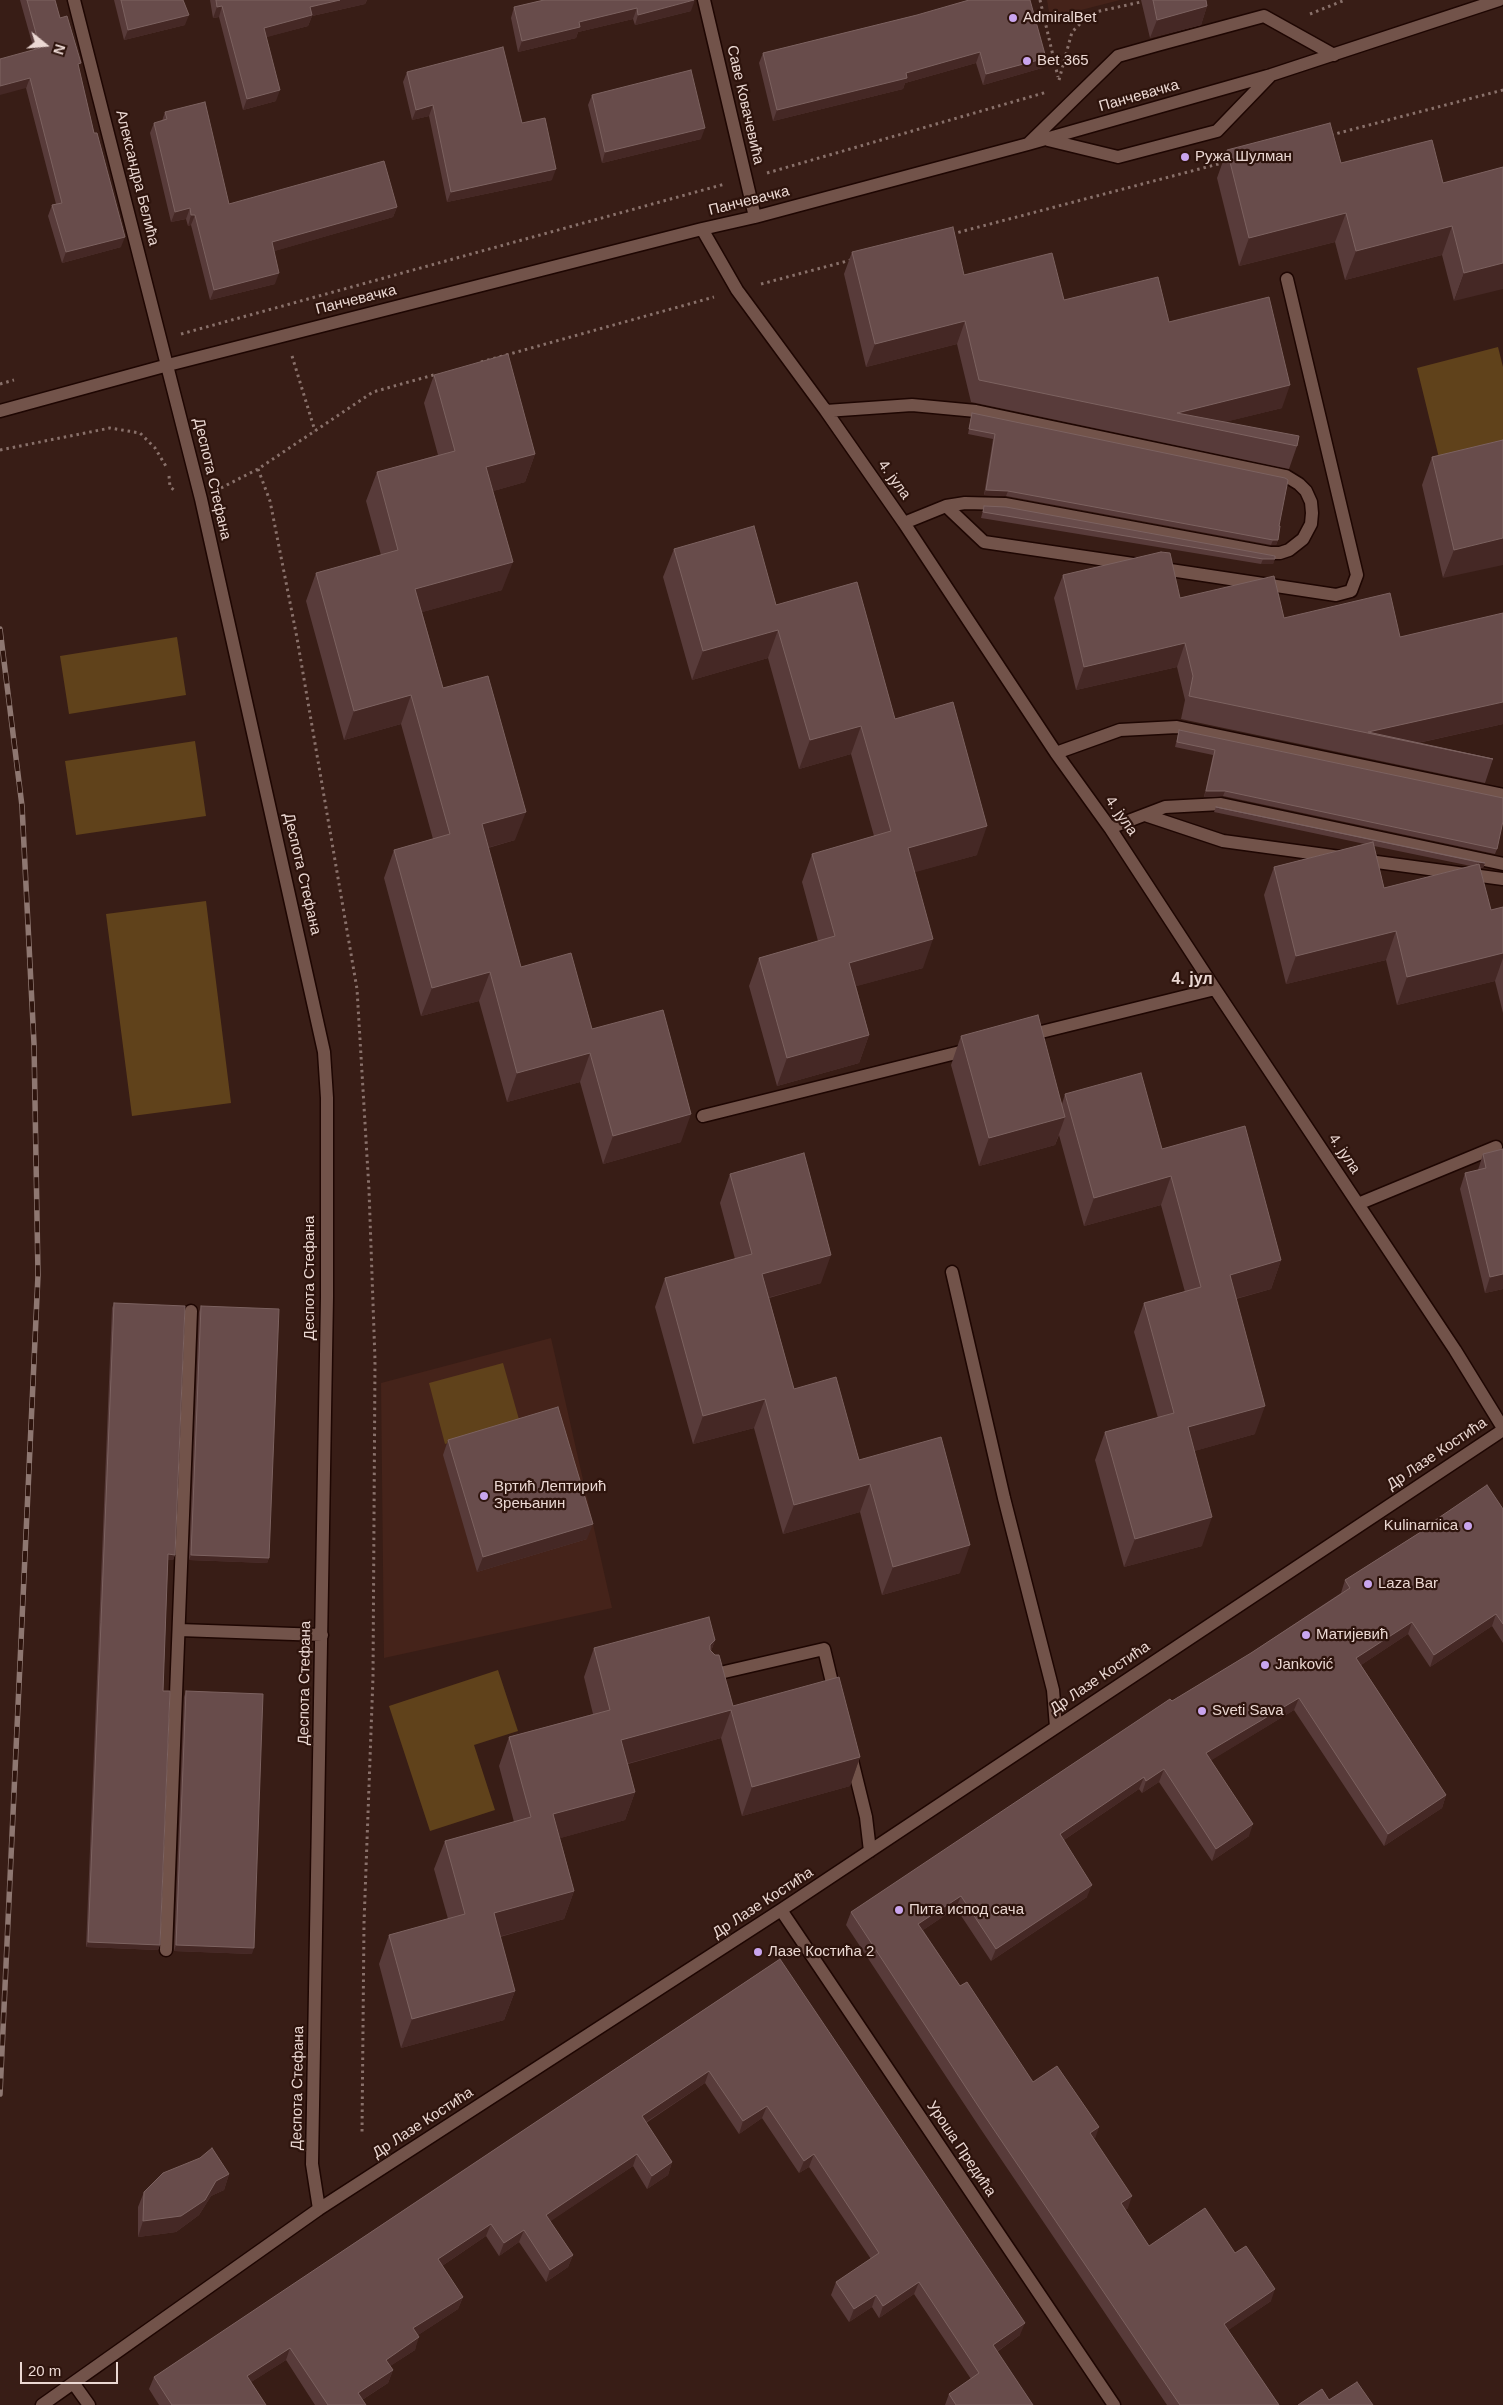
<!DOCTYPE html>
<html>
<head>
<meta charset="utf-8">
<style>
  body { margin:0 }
  #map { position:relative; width:1503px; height:2405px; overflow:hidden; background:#381d16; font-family:Arial,sans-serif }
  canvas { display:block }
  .north { position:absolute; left:20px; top:20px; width:50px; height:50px; -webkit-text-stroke:4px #2e140d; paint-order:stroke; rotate:107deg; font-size:14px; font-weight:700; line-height:20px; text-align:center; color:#ebd8d3 }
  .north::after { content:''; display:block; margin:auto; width:18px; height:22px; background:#ebd8d3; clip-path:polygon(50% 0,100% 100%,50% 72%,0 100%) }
  .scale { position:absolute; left:20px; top:2362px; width:98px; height:22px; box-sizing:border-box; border:2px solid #ebd8d3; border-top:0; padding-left:6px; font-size:15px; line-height:18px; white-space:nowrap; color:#ebd8d3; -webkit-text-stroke:4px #2e140d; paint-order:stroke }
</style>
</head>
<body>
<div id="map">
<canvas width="1503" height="2405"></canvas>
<div class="north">N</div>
<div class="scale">20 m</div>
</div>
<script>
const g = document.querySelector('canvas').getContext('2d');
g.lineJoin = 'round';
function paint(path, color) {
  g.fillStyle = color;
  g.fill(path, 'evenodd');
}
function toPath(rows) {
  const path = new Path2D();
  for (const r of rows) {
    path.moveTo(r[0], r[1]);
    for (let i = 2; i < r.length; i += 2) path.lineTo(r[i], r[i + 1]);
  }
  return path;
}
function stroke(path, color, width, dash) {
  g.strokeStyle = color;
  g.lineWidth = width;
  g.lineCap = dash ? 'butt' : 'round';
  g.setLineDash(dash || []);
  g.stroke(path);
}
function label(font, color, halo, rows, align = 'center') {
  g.font = font + ' Arial,sans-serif';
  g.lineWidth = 4.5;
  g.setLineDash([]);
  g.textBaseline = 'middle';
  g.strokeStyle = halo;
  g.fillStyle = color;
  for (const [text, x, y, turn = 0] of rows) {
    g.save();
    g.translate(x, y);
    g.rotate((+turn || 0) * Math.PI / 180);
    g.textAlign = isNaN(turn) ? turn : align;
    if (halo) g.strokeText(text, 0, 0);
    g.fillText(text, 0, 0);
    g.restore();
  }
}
const built = toPath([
  [1047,0,1120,0,1050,18],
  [551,1338,612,1608,384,1658,381,1383]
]);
const green = toPath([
  [1498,347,1503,367,1503,450,1441,466,1417,368],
  [177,637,186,695,69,714,60,656],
  [195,741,206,816,76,835,65,761],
  [206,901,231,1103,132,1116,106,914],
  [503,1363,520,1423,445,1444,429,1383],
  [498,1670,518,1731,474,1745,495,1810,430,1831,389,1706]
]);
const path = toPath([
  [1040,0,1058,77],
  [1310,14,1345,0],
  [1059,80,1072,32,1091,13,1150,0],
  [1331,135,1503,90],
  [767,173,1047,92],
  [952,234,1226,162],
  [761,284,851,260],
  [181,334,725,184],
  [292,356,315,431],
  [481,362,714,297],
  [0,384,14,380],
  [0,450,110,428,140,433,155,448,167,468],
  [258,469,270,501,297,638,357,989,369,1190,375,1360,373,1677,364,1923,362,2133],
  [169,476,170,487,174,490],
  [221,488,258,469,373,392,437,374]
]);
const minor = toPath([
  [74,0,201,499,324,1052,327,1098,327,1297,312,2164,319,2209],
  [704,0,755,217],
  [1048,140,1118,157,1217,131,1271,75],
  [1029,143,1118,56,1157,45,1264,16,1334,55],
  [702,229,737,290,826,411,904,523,1056,753,1110,828,1215,989,1455,1350,1503,1428],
  [0,411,168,365,702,229,755,217,1028,144,1271,75,1499,0],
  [826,411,912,405,976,411,1286,476,1299,484,1306,491,1311,502,1312,513,1311,524,1303,539,1289,550,1280,553,1270,553,1005,504,965,503,946,506,904,523],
  [946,506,984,542,1133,564],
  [1157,568,1336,595,1351,591,1357,575,1287,279],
  [1056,753,1120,730,1177,727,1503,795],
  [1145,815,1223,841,1340,857],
  [1110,828,1165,807,1221,804,1503,864],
  [1362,860,1503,879],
  [1025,1036,1215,989],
  [703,1116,972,1049],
  [1358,1204,1496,1147],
  [952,1272,1004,1498,1053,1690,1056,1727],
  [179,1630,322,1635],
  [707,1676,824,1649,835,1695],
  [851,1756,866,1817,870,1851],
  [781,1910,1114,2405],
  [166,1950,191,1311],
  [74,2384,89,2405],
  [42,2405,319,2209,781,1910,1503,1430]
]);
const rail = toPath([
  [0,629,22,806,34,1044,38,1275,0,2094]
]);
const wall = toPath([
  [20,0,55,0,60,18,79,69,121,247,62,263,48,216,52,205,56,204,26,88,34,50],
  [114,0,183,0,185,25,124,40],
  [210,0,367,0,365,4,312,16,308,26,266,37,276,101,243,110,219,17,213,18],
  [544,0,691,11,635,25,633,19,578,32,576,38,518,52,511,18,514,7],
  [1141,0,1206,0,1207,6,1201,25,1150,38],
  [917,15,1042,68,983,85,976,63,905,83,903,89,773,121,759,63,763,53],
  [407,72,552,180,447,202,429,116,412,120,403,82],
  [592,95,701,139,602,163,588,105],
  [165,112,229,204,397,207,393,217,274,251,275,284,210,300,191,225,188,226,186,219,171,222,150,133,154,123,162,121],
  [1227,150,1341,163,1443,183,1503,167,1454,301,1442,255,1345,280,1335,242,1239,266,1217,178],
  [852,252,964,275,1064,300,1169,322,1282,408,1224,422,1297,446,1289,469,971,402,957,344,866,367,844,274],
  [434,375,535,454,525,482,493,491,502,590,422,612,443,688,515,840,488,848,521,967,592,1029,681,1142,603,1164,580,1082,507,1102,479,1001,421,1016,384,878,394,850,433,839,401,724,344,740,306,601,316,573,381,555,366,501,377,472,438,455,424,403],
  [972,413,1279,526,1278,540,1276,545,1271,545,1006,496,984,495,993,439,968,434,971,419],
  [1503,440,1443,578,1422,485,1432,457],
  [984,506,1275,556,1273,564,1261,564,981,518],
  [674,549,776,605,895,719,977,855,914,872,923,968,856,986,869,1035,859,1063,777,1086,749,986,759,958,818,941,802,882,812,854,874,836,851,754,799,769,768,658,692,680,663,577],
  [1063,575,1284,618,1400,637,1503,724,1418,743,1493,759,1485,783,1181,719,1185,700,1177,667,1076,690,1054,598],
  [1179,730,1497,849,1495,854,1223,796,1204,797,1213,755,1175,747],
  [1216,807,1485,863,1483,868,1480,868,1491,910,1503,907,1503,1013,1495,981,1397,1005,1386,960,1286,984,1264,895,1274,867,1365,844,1214,812],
  [1374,846,1471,866,1384,888],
  [961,1036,1062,1104,1065,1094,1162,1149,1281,1260,1271,1289,1236,1299,1255,1434,1194,1451,1202,1546,1124,1567,1095,1460,1105,1432,1158,1418,1134,1332,1144,1303,1185,1292,1161,1205,1084,1226,1059,1135,1055,1145,979,1166,951,1065],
  [1503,1149,1503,1289,1485,1293,1460,1189,1465,1173,1478,1170,1483,1154],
  [730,1174,821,1283,769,1298,794,1389,960,1573,882,1595,860,1512,783,1534,754,1428,693,1444,655,1307,665,1278,735,1259,720,1203],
  [114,1303,175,1555,173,1560,168,1560,163,1691,160,1945,158,1950,86,1947,112,1308],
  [201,1306,269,1558,267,1563,189,1560,199,1312],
  [448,1440,587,1539,477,1572,443,1455],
  [1503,1509,1503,1643,1492,1626,1430,1667,1408,1634,1361,1665,1446,1795,1442,1808,1384,1846,1294,1710,1211,1760,1249,1836,1212,1861,1159,1782,1142,1793,1139,1789,1064,1840,1087,1897,991,1961,956,1908,923,1930,960,1986,1033,2082,1094,2140,1128,2208,1125,2210,1149,2246,1235,2253,1271,2301,1228,2330,1279,2405,1167,2405,980,2128,846,1925,851,1912,1172,1701,1251,1653,1341,1593,1345,1580,1433,1524,1434,1521],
  [715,1640,711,1651,733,1706,860,1757,850,1786,742,1816,721,1738,628,1764,635,1792,625,1820,560,1838,574,1891,564,1919,500,1937,515,1991,504,2020,401,2048,379,1964,389,1935,448,1919,434,1869,445,1841,514,1822,499,1766,509,1737,593,1714,584,1677,594,1648],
  [186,1691,252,1954,174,1951,184,1697],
  [780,1959,1020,2335,997,2352,1033,2405,945,2405,949,2394,971,2379,914,2294,879,2318,872,2307,849,2322,831,2295,836,2282,871,2259,809,2167,799,2173,762,2118,739,2134,705,2083,646,2123,672,2162,668,2175,647,2189,633,2166,550,2221,573,2255,568,2267,546,2282,519,2242,499,2256,486,2236,442,2266,463,2297,458,2309,418,2335,415,2350,390,2366,393,2370,388,2383,362,2400,366,2405,315,2405,286,2360,251,2382,266,2405,159,2405,149,2389,154,2377],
  [229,2174,224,2190,211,2196,199,2215,176,2232,138,2237,138,2207,144,2192]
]);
const shadedWall = toPath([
  [340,0,367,0,365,4,312,16,308,26,260,39,264,28,310,7],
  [695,0,691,11,635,25,638,15],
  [222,6,219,17,213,18,217,7],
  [1207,6,1201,25,1150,38,1157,20],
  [637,8,633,19,578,32,576,38,518,52,522,41,579,22],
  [189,15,185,25,124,40,128,30],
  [980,52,976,63,905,83,903,89,773,121,777,110],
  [1046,58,1042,68,983,85,986,74],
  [30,78,26,88,0,95,0,86],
  [280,90,276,101,243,110,247,99],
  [433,105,429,116,412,120,416,110],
  [705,128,701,139,602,163,605,152],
  [556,169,552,180,447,202,451,192],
  [397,207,393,217,268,253,272,242],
  [190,208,186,219,171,222,175,212],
  [1346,213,1335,242,1239,266,1249,238],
  [191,215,195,215,191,225,188,226],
  [1452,226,1442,255,1345,280,1356,251],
  [125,237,121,247,62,263,66,252],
  [1503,263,1503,289,1454,301,1464,273],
  [279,273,275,284,210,300,214,290],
  [965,321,957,344,866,367,875,344],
  [1290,385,1282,408,1205,427,1177,413],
  [535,454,525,482,476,496,486,467],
  [986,490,1008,491,1006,496,984,495],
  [1503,538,1503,565,1443,578,1454,550],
  [1273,540,1278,540,1276,545,1271,545],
  [1263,559,1275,559,1273,564,1261,564],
  [513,562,502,590,405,617,415,589],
  [778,630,768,658,692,680,703,651],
  [1185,643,1177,667,1076,690,1084,667],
  [411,695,401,724,344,740,354,711],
  [1503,702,1503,724,1417,743,1368,732],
  [861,726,851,754,799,769,810,740],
  [1206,791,1225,791,1223,796,1204,797],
  [526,812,515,840,472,852,482,824],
  [987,826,977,855,898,877,908,848],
  [1478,862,1485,863,1483,868,1476,867],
  [1396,931,1386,960,1286,984,1296,956],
  [933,939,923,968,839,991,849,963],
  [1503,953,1503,958,1495,981,1397,1005,1407,977],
  [490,972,479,1001,421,1016,432,988],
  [869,1035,859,1063,777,1086,787,1058],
  [590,1053,580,1082,507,1102,517,1073],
  [691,1114,681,1142,603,1164,613,1136],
  [1065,1117,1055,1145,979,1166,989,1138],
  [1171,1176,1161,1205,1084,1226,1094,1198],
  [831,1255,821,1283,752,1302,762,1274],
  [1281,1260,1271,1289,1219,1303,1230,1275],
  [1503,1274,1503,1289,1485,1293,1490,1277],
  [765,1399,754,1428,693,1444,703,1416],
  [1265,1406,1255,1434,1177,1456,1188,1427],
  [870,1484,860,1512,783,1534,794,1505],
  [1212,1517,1202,1546,1124,1567,1135,1539],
  [593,1524,587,1539,477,1572,483,1557],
  [970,1545,960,1573,882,1595,893,1567],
  [168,1554,175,1555,173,1560,166,1560],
  [191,1555,269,1558,267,1563,189,1560],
  [1496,1614,1492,1626,1430,1667,1434,1655],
  [1412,1622,1408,1634,1352,1671,1356,1658],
  [715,1640,705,1668,710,1645],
  [1299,1698,1294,1710,1202,1766,1206,1753],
  [731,1710,721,1738,611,1768,621,1740],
  [860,1757,850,1786,742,1816,752,1787],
  [1164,1769,1159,1782,1142,1793,1146,1781],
  [1144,1777,1139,1789,1055,1846,1060,1834],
  [635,1792,625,1820,543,1843,553,1814],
  [1446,1795,1442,1808,1384,1846,1388,1834],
  [1253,1824,1249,1836,1212,1861,1216,1849],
  [1092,1885,1087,1897,991,1961,996,1949],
  [574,1891,564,1919,483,1941,494,1913],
  [961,1896,956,1908,914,1936,918,1924],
  [88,1942,160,1945,158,1950,86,1947],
  [176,1945,254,1948,252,1954,174,1951],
  [515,1991,504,2020,401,2048,412,2019],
  [709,2071,705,2083,637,2128,642,2116],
  [767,2106,762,2118,739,2134,743,2121],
  [1099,2127,1095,2139,1090,2133],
  [637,2154,633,2166,542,2227,546,2215],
  [814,2154,809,2167,799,2173,804,2161],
  [672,2162,668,2175,647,2189,652,2176],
  [229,2174,224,2190,211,2196,199,2215,176,2232,138,2237,143,2221],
  [1132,2196,1128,2208,1117,2216,1121,2203],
  [491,2224,486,2236,433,2272,438,2259],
  [524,2230,519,2242,499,2256,504,2243],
  [573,2255,568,2267,546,2282,550,2270],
  [919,2282,914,2294,879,2318,883,2306],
  [1275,2289,1271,2301,1220,2336,1224,2324],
  [876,2295,872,2307,849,2322,854,2309],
  [463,2297,458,2309,409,2341,413,2328],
  [1025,2323,1020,2335,988,2358,993,2345],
  [419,2337,415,2350,381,2372,386,2360],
  [290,2348,286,2360,242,2388,247,2376],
  [393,2370,388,2383,354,2405,358,2393]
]);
const building = toPath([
  [27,0,55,0,60,18,67,16,81,63,78,64,94,133,97,133,125,237,66,252,52,205,62,203,30,78,0,86,0,59,40,48,27,0],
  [121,0,183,0,189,15,128,30,121,0],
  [216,0,340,0,310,7,312,15,264,28,280,90,247,99,222,6,217,7,216,0],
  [544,0,694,0,638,15,637,8,579,22,580,27,522,41,514,7,544,0],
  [969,0,1030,0,1046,58,986,74,980,52,906,73,907,78,777,110,763,53,917,15,969,0],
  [1153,0,1206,0,1207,6,1157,20,1153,0],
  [503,47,522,123,545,118,556,169,451,192,433,105,416,110,407,72,503,47],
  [691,70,705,128,605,152,592,95,691,70],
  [205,102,229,204,384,161,397,207,272,242,279,273,214,290,195,215,191,215,190,208,175,212,154,123,167,119,165,112,205,102],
  [1330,123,1341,163,1432,140,1443,183,1503,167,1503,263,1464,273,1452,226,1356,251,1346,213,1249,238,1227,150,1330,123],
  [953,227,964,275,1052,253,1064,300,1158,277,1169,322,1269,297,1290,385,1177,413,1299,436,1297,446,979,380,965,321,875,344,852,252,953,227],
  [508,354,535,454,486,467,513,562,415,589,443,688,488,676,526,812,482,824,521,967,571,953,592,1029,663,1010,691,1114,613,1136,590,1053,517,1073,490,972,432,988,394,850,450,834,411,695,354,711,316,573,398,550,377,472,455,451,434,375,508,354],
  [972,413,1285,478,1288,480,1279,526,1280,526,1278,540,1273,540,1008,491,986,490,995,434,969,429,972,413],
  [1503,440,1503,538,1454,550,1432,457,1503,440],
  [984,506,1006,507,1275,556,1275,559,1263,559,983,512,984,506],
  [754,526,776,605,857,582,895,719,953,702,987,826,908,848,933,939,849,963,869,1035,787,1058,759,958,835,936,812,854,891,831,861,726,810,740,778,630,703,651,674,549,754,526],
  [1161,552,1170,553,1180,598,1274,576,1284,618,1390,593,1400,637,1503,613,1503,702,1368,732,1493,759,1189,696,1193,676,1185,643,1084,667,1063,575,1161,552],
  [1179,730,1503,798,1503,821,1497,849,1225,791,1206,791,1215,750,1177,742,1179,730],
  [1216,807,1485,863,1478,862,1216,807],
  [1373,842,1384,888,1479,864,1491,910,1503,907,1503,953,1407,977,1396,931,1296,956,1274,867,1373,842],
  [1038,1015,1065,1117,989,1138,961,1036,1038,1015],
  [1141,1073,1162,1149,1245,1126,1281,1260,1230,1275,1265,1406,1188,1427,1212,1517,1135,1539,1105,1432,1174,1413,1144,1303,1201,1287,1171,1176,1094,1198,1065,1094,1141,1073],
  [1503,1149,1503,1274,1490,1277,1465,1173,1486,1168,1483,1154,1503,1149],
  [804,1153,831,1255,762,1274,794,1389,836,1377,859,1460,941,1437,970,1545,893,1567,870,1484,794,1505,765,1399,703,1416,665,1278,752,1254,730,1174,804,1153],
  [114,1303,185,1306,175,1555,168,1554,163,1691,170,1691,160,1945,88,1942,114,1303],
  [201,1306,279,1309,269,1558,191,1555,201,1306],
  [558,1407,593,1524,483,1557,448,1440,558,1407],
  [1487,1485,1503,1509,1503,1624,1496,1614,1434,1655,1412,1622,1356,1658,1446,1795,1388,1834,1299,1698,1206,1753,1253,1824,1216,1849,1164,1769,1146,1781,1144,1777,1060,1834,1092,1885,996,1949,961,1896,918,1924,960,1986,967,1982,1033,2082,1057,2066,1099,2127,1090,2133,1132,2196,1121,2203,1149,2246,1205,2208,1235,2253,1246,2246,1275,2289,1224,2324,1279,2405,1180,2405,984,2115,851,1912,1170,1699,1172,1701,1251,1653,1350,1588,1345,1580,1435,1523,1434,1521,1487,1485],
  [709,1617,715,1640,710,1645,710,1650,715,1655,719,1655,733,1706,839,1677,860,1757,752,1787,731,1710,621,1740,635,1792,553,1814,574,1891,494,1913,515,1991,412,2019,389,1935,465,1914,445,1841,531,1817,509,1737,610,1710,594,1648,709,1617],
  [186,1691,263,1694,254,1948,176,1945,186,1691],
  [780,1959,1025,2323,993,2345,1033,2405,956,2405,949,2394,979,2373,919,2282,883,2306,876,2295,854,2309,836,2282,879,2253,814,2154,804,2161,767,2106,743,2121,709,2071,642,2116,672,2162,652,2176,637,2154,546,2215,573,2255,550,2270,524,2230,504,2243,491,2224,438,2259,463,2297,413,2328,419,2337,386,2360,393,2370,358,2393,366,2405,328,2405,290,2348,247,2376,266,2405,172,2405,154,2377,780,1959],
  [212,2148,229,2174,216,2181,205,2200,181,2216,143,2221,144,2192,163,2173,200,2158,212,2148],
  [1357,2382,1373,2405,1298,2405,1322,2389,1329,2400,1357,2382]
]);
const markers = [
  [1013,18,5,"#c9a5ee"],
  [1027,61,5,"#c9a5ee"],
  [1185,157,5,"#c9a5ee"],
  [484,1496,5,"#c9a5ee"],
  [1468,1526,5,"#c9a5ee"],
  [1368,1584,5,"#c9a5ee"],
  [1306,1635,5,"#c9a5ee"],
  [1265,1665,5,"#c9a5ee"],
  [1202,1711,5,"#c9a5ee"],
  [899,1910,5,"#c9a5ee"],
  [758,1952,5,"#c9a5ee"]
];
const poiNames = [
  ["AdmiralBet",1023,18],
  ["Bet 365",1037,61],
  ["Ружа Шулман",1195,157],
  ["Вртић Лептирић",494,1487],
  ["Зрењанин",494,1504],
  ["Kulinarnica",1458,1526,"right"],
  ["Laza Bar",1378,1584],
  ["Матијевић",1316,1635],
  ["Janković",1275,1665],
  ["Sveti Sava",1212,1711],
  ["Пита испод сача",909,1910],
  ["Лазе Костића 2",768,1952]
];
const streetNames = [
  ["Панчевачка",1139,96,-16],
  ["Саве Ковачевића",745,105,77],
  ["Александра Белића",137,178,76],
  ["Панчевачка",749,201,-14],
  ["Панчевачка",356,300,-14],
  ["Деспота Стефана",212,479,77],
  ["4. јула",894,480,54],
  ["4. јула",1121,816,55],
  ["Деспота Стефана",302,874,77],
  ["4. јула",1344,1154,56],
  ["Деспота Стефана",310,1278,-90],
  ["Др Лазе Костића",1437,1454,-34],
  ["Др Лазе Костића",1100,1678,-34],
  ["Деспота Стефана",305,1683,-89],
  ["Др Лазе Костића",763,1903,-33],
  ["Деспота Стефана",298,2088,-89],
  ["Др Лазе Костића",423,2123,-33],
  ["Уроша Предића",961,2149,56]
];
const neighbourhoodNames = [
  ["4. јул",1192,980]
];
paint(built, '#45231a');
paint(green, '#60421b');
stroke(minor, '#1e0602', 15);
stroke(path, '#89716b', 3, [2.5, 4]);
stroke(minor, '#72534a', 12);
stroke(rail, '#8e7771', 5.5);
stroke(rail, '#2e140d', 4, [11]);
paint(wall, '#583b3a');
paint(shadedWall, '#452825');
paint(building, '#684c4b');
stroke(building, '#7c6260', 1);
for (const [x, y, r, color] of markers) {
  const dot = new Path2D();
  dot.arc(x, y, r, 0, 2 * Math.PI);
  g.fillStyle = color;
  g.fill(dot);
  stroke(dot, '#2e140d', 2);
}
label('15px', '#ebd8d3', '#2e140d', poiNames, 'left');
label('15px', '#ebd8d3', '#2e140d', streetNames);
label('bold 16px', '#ebd8d3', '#2e140d', neighbourhoodNames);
</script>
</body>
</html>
